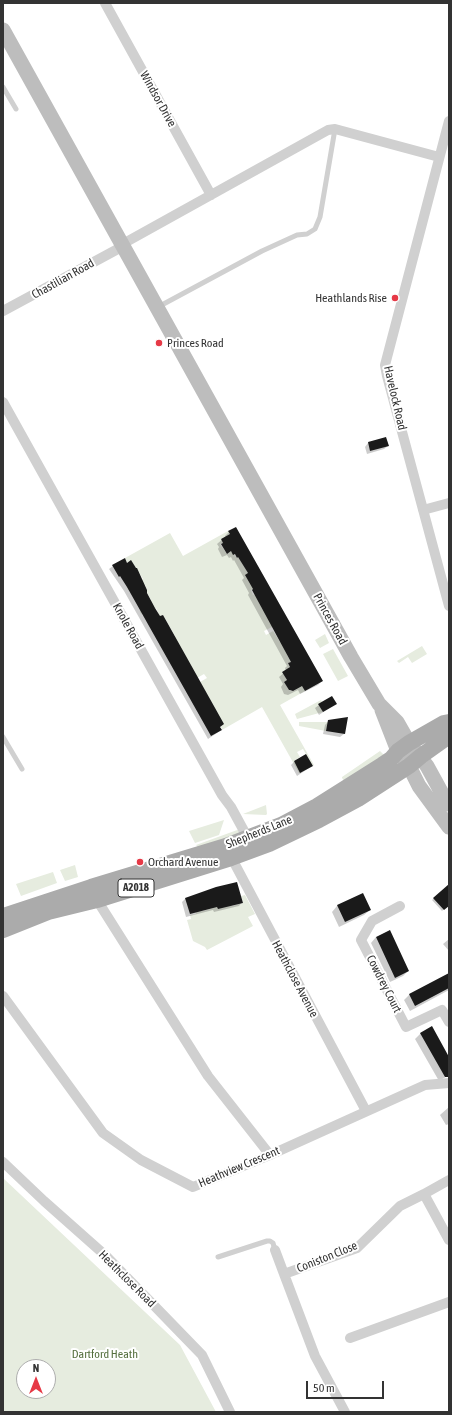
<!DOCTYPE html>
<html>
<head>
<meta charset="utf-8">
<style>
  body { margin:0 }
  #map { position:relative; width:452px; height:1415px; overflow:hidden; background:#fff; font-family:"Asap Condensed",sans-serif }
  canvas { display:block }
  .frame { position:absolute; inset:0; border:4px solid #333; pointer-events:none }
  .north { position:absolute; left:16px; top:1359px; width:40px; height:40px; box-sizing:border-box; background:#fff; border:1px solid #adadad; border-radius:50%; rotate:0deg; font-size:11px; font-weight:700; line-height:16px; text-align:center; color:#333 }
  .north::after { content:''; display:block; margin:auto; width:14px; height:18px; background:#e63946; clip-path:polygon(50% 0,100% 100%,50% 72%,0 100%) }
  .scale { position:absolute; left:306px; top:1381px; width:78px; height:18px; box-sizing:border-box; border:2px solid #333; border-top:0; padding-left:5px; font-size:12px; line-height:14px; white-space:nowrap; color:#333; -webkit-text-stroke:3px #fff; paint-order:stroke }
</style>
</head>
<body>
<div id="map">
<canvas width="452" height="1415"></canvas>
<div class="frame"></div>
<div class="north">N</div>
<div class="scale">50 m</div>
</div>
<script>
const g = document.querySelector('canvas').getContext('2d');
g.lineJoin = 'round';
function paint(path, color) {
  g.fillStyle = color;
  g.fill(path, 'evenodd');
}
function toPath(rows) {
  const path = new Path2D();
  for (const r of rows) {
    path.moveTo(r[0], r[1]);
    for (let i = 2; i < r.length; i += 2) path.lineTo(r[i], r[i + 1]);
  }
  return path;
}
function stroke(path, color, width, dash) {
  g.strokeStyle = color;
  g.lineWidth = width;
  g.lineCap = dash ? 'butt' : 'round';
  g.setLineDash(dash || []);
  g.stroke(path);
}
function label(font, color, halo, rows, align = 'center') {
  g.font = font + ' "Asap Condensed",sans-serif';
  g.lineWidth = 4;
  g.setLineDash([]);
  g.textBaseline = 'middle';
  g.strokeStyle = halo;
  g.fillStyle = color;
  for (const [text, x, y, turn = 0] of rows) {
    g.save();
    g.translate(x, y);
    g.rotate((+turn || 0) * Math.PI / 180);
    g.textAlign = isNaN(turn) ? turn : align;
    if (halo) g.strokeText(text, 0, 0);
    g.fillText(text, 0, 0);
    g.restore();
  }
}
const green = toPath([
  [228,531,230,534,221,539,223,543,220,544,227,554,231,551,237,558,238,557,248,573,253,589,251,590,253,595,259,593,264,602,275,596,276,598,261,607,276,625,264,631,266,635,273,631,280,642,285,640,292,651,287,655,291,662,288,663,290,667,282,672,287,680,284,682,289,690,293,691,297,689,295,686,301,683,305,691,280,705,314,765,313,766,303,749,297,752,300,757,294,761,300,773,299,773,262,707,222,730,213,705,200,682,207,678,204,674,197,678,167,644,161,647,159,645,175,636,163,615,154,619,154,618,159,615,156,608,153,609,152,608,141,614,140,611,148,606,151,600,147,593,144,593,147,591,147,590,145,585,139,585,129,591,127,587,143,579,131,561,127,563,125,558,170,533,183,556],
  [325,634,329,643,320,648,315,640],
  [422,646,427,654,412,663,408,657,399,663,397,661],
  [333,649,348,676,338,681,323,654],
  [321,700,322,702,318,704,323,712,297,719,295,714],
  [333,720,327,727,326,731,299,726,299,722,327,722],
  [380,751,384,755,345,782,342,778,342,777],
  [266,805,267,814,266,815,243,814],
  [224,820,219,835,195,843,189,831],
  [240,829,241,834,198,847,196,845],
  [75,865,78,877,65,881,60,870],
  [53,872,57,883,21,896,16,884],
  [245,895,255,914,248,917,253,926,207,950,205,947,193,941,187,920,191,919,190,915,196,914,195,910,203,911,213,908,215,900,218,909,230,902,232,906,243,903,241,896],
  [3,1178,180,1345,216,1412,3,1412],
  [24,1367,48,1367,48,1391,24,1391]
]);
const shadow = toPath([
  [386,439,388,446,384,449,367,454,365,447,368,443],
  [229,532,322,681,318,685,300,694,298,690,288,695,284,694,281,687,283,684,279,677,286,671,285,668,287,666,248,595,249,593,242,580,244,578,234,560,233,561,231,557,229,558,227,555,222,557,218,549,219,547,217,544,225,537,225,536],
  [113,566,146,593,220,730,217,733,208,739,124,591,109,569],
  [335,704,319,715,315,708,319,705],
  [347,718,344,734,340,737,323,734,325,725,329,721],
  [306,756,312,766,297,776,291,765,294,762],
  [449,885,449,904,442,911,432,900],
  [362,894,370,910,364,915,339,927,332,912,337,906],
  [185,899,242,902,239,906,214,912,213,910,186,917,182,902],
  [376,937,408,971,403,976,390,982,371,943],
  [449,939,449,951,443,944],
  [449,974,449,990,410,1011,404,1000,409,995],
  [421,1033,449,1059,449,1075,439,1081,415,1039],
  [449,1107,449,1124,446,1125,440,1115]
]);
const building = toPath([
  [386,437,389,446,370,451,368,442],
  [236,527,323,681,305,691,302,686,293,691,290,690,289,690,284,682,287,680,282,672,290,667,288,663,291,662,252,590,253,589,245,575,248,573,238,557,237,558,235,554,233,555,231,551,227,554,221,544,223,543,221,539,230,534,228,531],
  [125,558,127,563,131,560,136,568,137,568,147,590,147,593,155,608,160,616,163,615,224,724,220,727,222,730,211,736,127,587,120,576,119,577,112,565],
  [332,696,337,704,323,712,318,704],
  [348,717,345,734,326,731,328,720],
  [306,754,313,766,300,773,294,761],
  [237,882,243,903,218,909,217,907,190,914,185,898,216,887],
  [449,884,449,906,444,910,433,898],
  [363,893,371,910,345,922,337,905],
  [390,930,409,971,395,978,376,937],
  [449,973,449,988,415,1006,409,994],
  [432,1026,449,1057,449,1077,445,1077,420,1033]
]);
const service = toPath([
  [3,87,16,109],
  [158,307,262,251,297,235,307,234,315,229,320,217,335,129],
  [3,737,22,769],
  [218,1257,267,1241,270,1241,273,1243,275,1250]
]);
const minor = toPath([
  [105,3,211,195],
  [449,121,385,365,387,376,449,606],
  [3,311,116,250,128,241,328,130,335,129,439,157],
  [3,402,222,795,231,807,250,842],
  [423,510,449,503],
  [229,853,366,1111],
  [97,900,208,1076,270,1155],
  [400,906,372,921,361,940,406,1027,442,1010,449,1022],
  [3,996,103,1133,141,1160,193,1187,270,1155,425,1085,449,1083],
  [3,1162,44,1201,106,1256,202,1355,230,1412],
  [449,1180,424,1194,449,1240],
  [275,1250,284,1274],
  [350,1338,449,1302],
  [345,1412,315,1356,284,1274,357,1248,400,1206,424,1194]
]);
const secondary = toPath([
  [3,30,351,657,379,704,397,722,409,743,427,766,444,797,449,804],
  [382,710,398,751,409,766,419,786,449,827]
]);
const primary = toPath([
  [3,916,91,887,226,846,281,825,317,806,382,765,391,759,398,751,409,743,444,723,449,722],
  [3,930,48,912,97,900,231,858,269,844,319,820,358,799,409,766,421,756,449,736]
]);
const markers = [
  [395,298,4,"#e63946"],
  [159,343,4,"#e63946"],
  [140,862,4,"#e63946"]
];
const shields = [
  [136,888,36]
];
const shieldNames = [
  ["A2018",136,888]
];
const streetNames = [
  ["Windsor Drive",158,99,61],
  ["Chastilian Road",63,279,-29],
  ["Havelock Road",395,398,77],
  ["Princes Road",330,619,61],
  ["Knole Road",128,626,61],
  ["Shepherds Lane",259,832,-22],
  ["Heathclose Avenue",295,979,62],
  ["Cowdrey Court",384,984,63],
  ["Heathview Crescent",239,1167,-23],
  ["Coniston Close",327,1257,-22],
  ["Heathclose Road",127,1279,45]
];
const poiNames = [
  ["Heathlands Rise",387,298,"right"],
  ["Princes Road",167,343],
  ["Orchard Avenue",148,862]
];
const parkNames = [
  ["Dartford Heath",105,1354]
];
paint(green, '#e6ecdf');
paint(shadow, '#0003');
paint(building, '#1a1a1a');
stroke(service, '#d0d0d0', 5);
stroke(minor, '#d0d0d0', 10);
stroke(secondary, '#bdbdbd', 15);
stroke(primary, '#ababab', 16);
for (const [x, y, r, color] of markers) {
  const dot = new Path2D();
  dot.arc(x, y, r, 0, 2 * Math.PI);
  g.fillStyle = color;
  g.fill(dot);
  stroke(dot, '#fff', 1.5);
}
for (const [x, y, w] of shields) {
  const box = new Path2D();
  box.roundRect(x - w / 2, y - 9, w, 18, 3);
  g.fillStyle = '#fff';
  g.fill(box);
  stroke(box, '#333', 1);
}
label('bold 11px', '#333', null, shieldNames);
label('12px', '#333', '#fff', streetNames);
label('12px', '#333', '#fff', poiNames, 'left');
label('12px', '#56703f', '#fff', parkNames);
</script>
</body>
</html>
